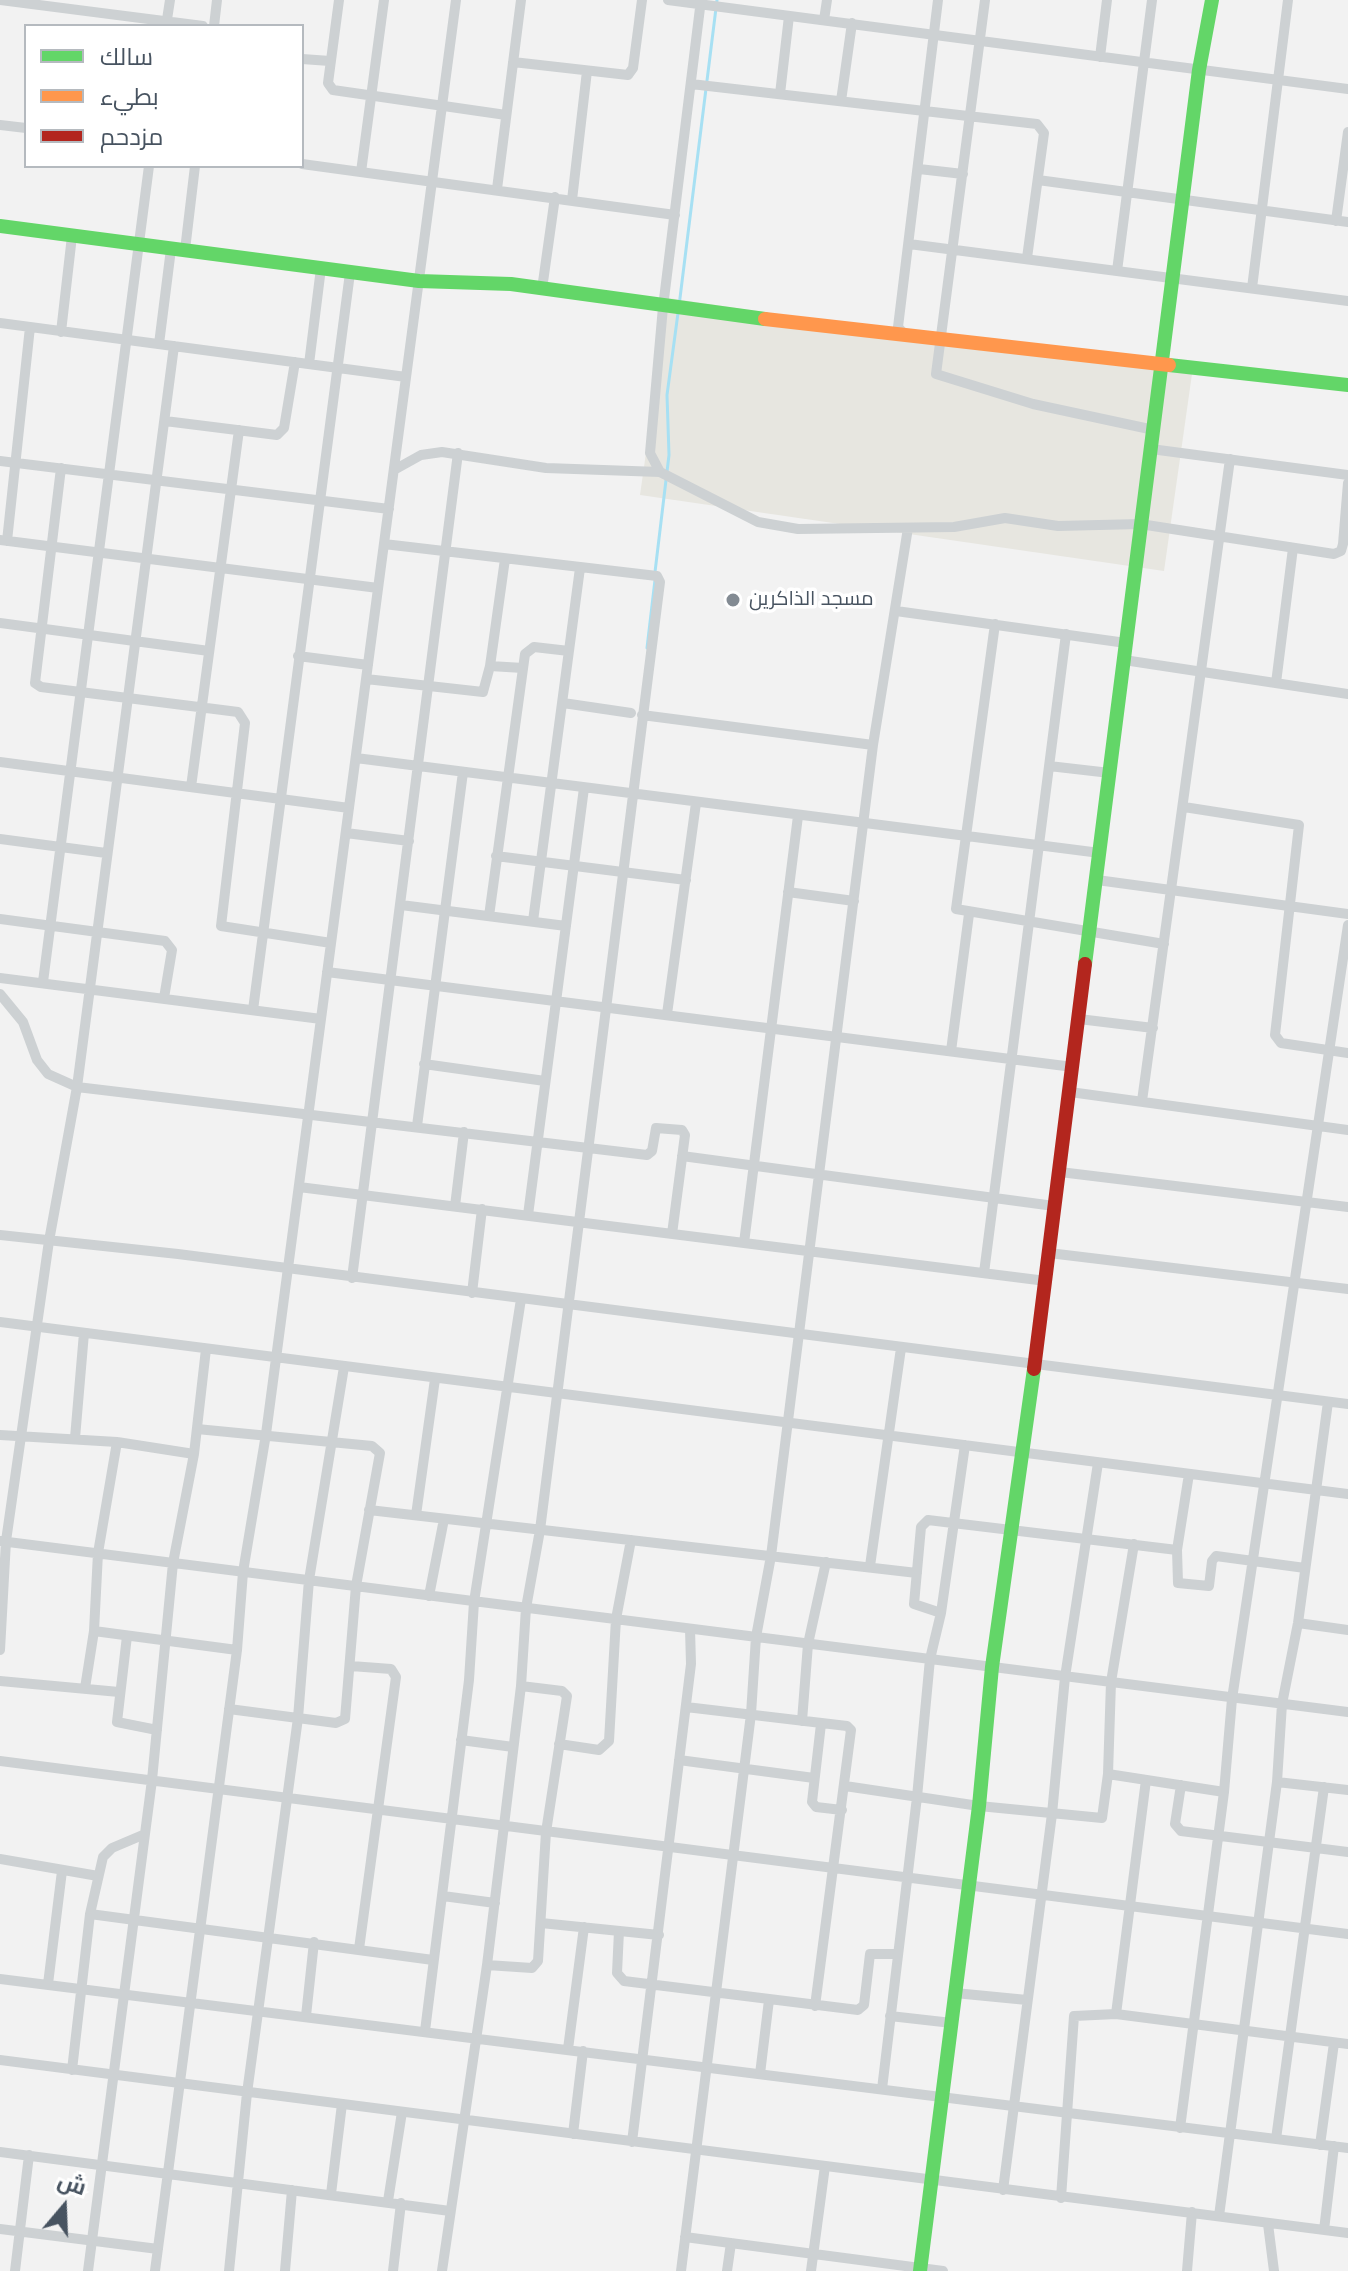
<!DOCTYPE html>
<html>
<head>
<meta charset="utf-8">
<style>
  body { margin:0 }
  #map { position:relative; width:1348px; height:2271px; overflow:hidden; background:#f2f2f2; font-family:Poppins,Cairo,sans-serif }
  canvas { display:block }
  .legend { position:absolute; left:24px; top:24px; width:280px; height:144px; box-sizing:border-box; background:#fff; border:2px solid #b5babf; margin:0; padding:10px 14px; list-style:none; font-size:24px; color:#475360 }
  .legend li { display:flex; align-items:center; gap:16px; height:40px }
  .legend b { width:40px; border:2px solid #b5babf }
  .north { position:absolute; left:24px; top:2167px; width:80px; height:80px; -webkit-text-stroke:6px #fff; paint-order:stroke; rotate:19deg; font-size:22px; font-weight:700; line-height:32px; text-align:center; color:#475360 }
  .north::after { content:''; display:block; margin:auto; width:28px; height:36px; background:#475360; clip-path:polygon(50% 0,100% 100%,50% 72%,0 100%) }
</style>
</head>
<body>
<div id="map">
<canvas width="1348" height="2271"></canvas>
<ul class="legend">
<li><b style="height:10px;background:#63d668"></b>سالك</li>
<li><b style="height:10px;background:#ff974d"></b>بطيء</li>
<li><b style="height:10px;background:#b3261e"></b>مزدحم</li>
</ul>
<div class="north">ش</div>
</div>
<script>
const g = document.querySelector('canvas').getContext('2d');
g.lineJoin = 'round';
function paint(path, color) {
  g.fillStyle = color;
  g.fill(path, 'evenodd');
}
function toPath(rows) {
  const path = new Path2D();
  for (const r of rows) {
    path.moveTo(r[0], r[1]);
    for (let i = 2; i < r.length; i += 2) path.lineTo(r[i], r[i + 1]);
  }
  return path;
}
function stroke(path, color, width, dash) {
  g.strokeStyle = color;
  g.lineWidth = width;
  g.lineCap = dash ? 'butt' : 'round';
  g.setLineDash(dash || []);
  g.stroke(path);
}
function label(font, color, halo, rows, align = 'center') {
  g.font = font + ' Poppins,Cairo,sans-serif';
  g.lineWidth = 7;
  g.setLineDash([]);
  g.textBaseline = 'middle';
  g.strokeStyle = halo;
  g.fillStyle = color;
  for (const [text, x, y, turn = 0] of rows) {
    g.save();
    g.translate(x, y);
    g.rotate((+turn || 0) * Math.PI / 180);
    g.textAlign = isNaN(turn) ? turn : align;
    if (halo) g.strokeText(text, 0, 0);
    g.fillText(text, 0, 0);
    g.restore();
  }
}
const commercial = toPath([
  [668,298,1192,374,1164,571,640,495]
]);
const stream = toPath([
  [679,306,717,0],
  [655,572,669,455,667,395,678,313],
  [647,648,655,580]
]);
const street = toPath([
  [0,0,203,26],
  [339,0,328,83,333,90,506,115],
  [668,0,1348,89],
  [701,0,663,307,650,453,660,472,758,522,798,529,954,527,1005,518,1058,526,1140,524,1334,554,1341,551,1343,544,1348,483],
  [985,0,936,374,1033,404,1154,430],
  [824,20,827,0],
  [166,26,170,0],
  [214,26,217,0],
  [1100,57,1107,0],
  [302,59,330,61],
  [513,62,628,75,633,68,642,0],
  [691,84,1037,124,1044,133,1027,258],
  [780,94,789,16],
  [841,101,852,23],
  [0,125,26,128],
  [302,164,675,215],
  [919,169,963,174],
  [361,172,384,0],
  [1038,180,1348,222],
  [497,189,521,0],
  [572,200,587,71],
  [1336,221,1348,132],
  [909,244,1348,301],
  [185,250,195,166],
  [1117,271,1152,0],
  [1252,288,1288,0],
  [542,289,555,197],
  [0,323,406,377],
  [61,332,72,236],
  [905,335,898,327,938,0],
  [159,344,171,249],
  [309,364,321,268],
  [165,421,277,435,284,428,295,362],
  [1151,449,1348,475],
  [0,461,389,509],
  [61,468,35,683,41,687,238,712,245,723,221,926,331,943],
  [394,470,421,455,442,452,546,468,660,472],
  [0,540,378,588],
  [7,541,30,327],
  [384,544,657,576,660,582,540,1530,526,1608,521,1686,487,1965,442,2271],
  [896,611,1126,643],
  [0,623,209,651],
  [995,624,956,909,1164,944],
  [298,656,368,665],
  [1124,660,1348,694],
  [490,666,523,668],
  [366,679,483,692,490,666,505,559],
  [1276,683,1293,548],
  [563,703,631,713],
  [642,715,873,745],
  [356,758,1100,853],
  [0,762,349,808],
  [1049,766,1110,773],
  [191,787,239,430],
  [1184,807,1299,825,1275,1035,1281,1043,1348,1053],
  [346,833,409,841],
  [0,839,106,853],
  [496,856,686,880],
  [1097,880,1348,914],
  [788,892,854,901],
  [401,905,566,926],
  [489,916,525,654,534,647,569,651],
  [0,919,165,941,172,950,164,998],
  [533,921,580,568],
  [327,972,1073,1067],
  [0,978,321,1019],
  [43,982,149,166],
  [0,994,23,1022,37,1060,48,1074,77,1087,647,1155,652,1151,656,1128,682,1130,685,1135,672,1234],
  [253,1010,350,273],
  [667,1014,696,803],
  [1079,1019,1153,1028],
  [951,1051,969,914],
  [424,1064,545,1081],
  [1070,1092,1348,1130],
  [1142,1101,1230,459],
  [417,1126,463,772],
  [682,1156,1054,1206],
  [1060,1172,1348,1207],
  [299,1187,1046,1281],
  [455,1206,464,1132],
  [528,1215,584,788],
  [0,1235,178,1254,1348,1404],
  [744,1243,798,816],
  [1049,1253,1348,1289],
  [984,1273,1066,634],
  [352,1278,458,453],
  [472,1293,482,1209],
  [0,1322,1348,1494],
  [197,1429,372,1446,380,1453,356,1586,345,1719,336,1723,229,1709],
  [0,1435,117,1442,194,1454],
  [75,1438,84,1333],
  [1189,1474,1177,1550,1178,1583,1209,1586,1212,1561,1216,1556,1305,1568],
  [369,1510,917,1573],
  [416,1515,435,1379],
  [0,1541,1348,1712],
  [870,1566,901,1348],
  [429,1596,444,1519],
  [941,1613,914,1604,921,1527,928,1520,1177,1550],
  [1298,1623,1348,1630],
  [94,1631,237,1650],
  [127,1636,117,1722,157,1730],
  [0,1650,6,1541,49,1241,77,1087,174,346],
  [351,1666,391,1669,396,1677,359,1949],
  [0,1681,119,1692],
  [85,1688,94,1631,98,1553,117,1442],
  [686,1707,847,1726,851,1730,815,2006],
  [802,1721,808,1644,826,1562],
  [821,1724,812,1802,816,1807,842,1810],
  [461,1740,513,1747],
  [559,1744,599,1750,609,1741,616,1619,631,1540],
  [679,1760,814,1778],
  [0,1761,1348,1934],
  [1108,1774,1224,1792],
  [1277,1782,1348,1790],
  [1181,1785,1175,1824,1181,1831,1348,1852],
  [845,1786,979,1806,1102,1818,1108,1774,1111,1682,1134,1544],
  [0,1859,98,1876],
  [443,1896,495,1903],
  [90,1914,433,1960],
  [541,1923,659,1935],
  [619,1931,617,1973,624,1981,858,2010,864,2005,870,1954,897,1954],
  [487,1965,532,1968,538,1961,546,1832,567,1696,562,1691,521,1686],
  [0,1979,1348,2148],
  [48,1984,62,1871],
  [955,1993,1027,2000],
  [1116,2014,1146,1780],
  [306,2016,314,1942],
  [890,2016,952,2023],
  [425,2031,469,1680,474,1602,521,1299],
  [568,2049,584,1927],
  [0,2060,1348,2233],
  [72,2070,90,1914,103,1857,112,1848,145,1834],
  [760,2074,769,2000],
  [882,2089,917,1797,930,1659,941,1613,965,1445],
  [1180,2128,1224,1792,1232,1699,1348,925],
  [573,2134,583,2051],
  [1276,2139,1324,1787],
  [632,2142,691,1664,690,1629],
  [1320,2145,1334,2043],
  [0,2152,450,2211],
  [1003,2190,1052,1814,1065,1677,1098,1463],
  [331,2194,342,2104],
  [1061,2198,1074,2016,1116,2014,1348,2044],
  [388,2201,402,2112],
  [1219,2216,1277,1782,1282,1704,1298,1623,1328,1402],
  [1268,2224,1274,2271],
  [0,2229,158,2249],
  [1324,2230,1334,2146],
  [685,2237,943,2271],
  [15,2271,29,2155],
  [88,2271,152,1780,173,1563,194,1454,206,1349],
  [155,2271,237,1650,243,1572,266,1434,456,0],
  [229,2271,247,2093,298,1718,309,1580,344,1367],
  [285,2271,292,2190],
  [393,2271,401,2203],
  [681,2271,751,1714,756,1637,771,1556,873,745,908,528],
  [727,2271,731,2243],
  [811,2271,825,2166],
  [1187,2271,1192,2212]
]);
const fast = toPath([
  [0,226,419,281,511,284,765,319],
  [1169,365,1348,385],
  [1085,964,1199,70,1212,0],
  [920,2271,979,1806,992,1667,1034,1369]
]);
const slow = toPath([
  [765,319,1169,365]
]);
const jam = toPath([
  [1034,1369,1085,964]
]);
const markers = [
  [733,600,8,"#838b93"]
];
const poiNames = [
  ["مسجد الذاكرين",749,600]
];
paint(commercial, '#e7e6e0');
stroke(stream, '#a7e0f3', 3);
stroke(street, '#cdd1d3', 10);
stroke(fast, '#63d668', 14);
stroke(slow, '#ff974d', 14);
stroke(jam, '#b3261e', 14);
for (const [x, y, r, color] of markers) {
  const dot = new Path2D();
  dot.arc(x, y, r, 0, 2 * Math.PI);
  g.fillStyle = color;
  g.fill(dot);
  stroke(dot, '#fff', 3);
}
label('20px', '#475360', '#fff', poiNames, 'left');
</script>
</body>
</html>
